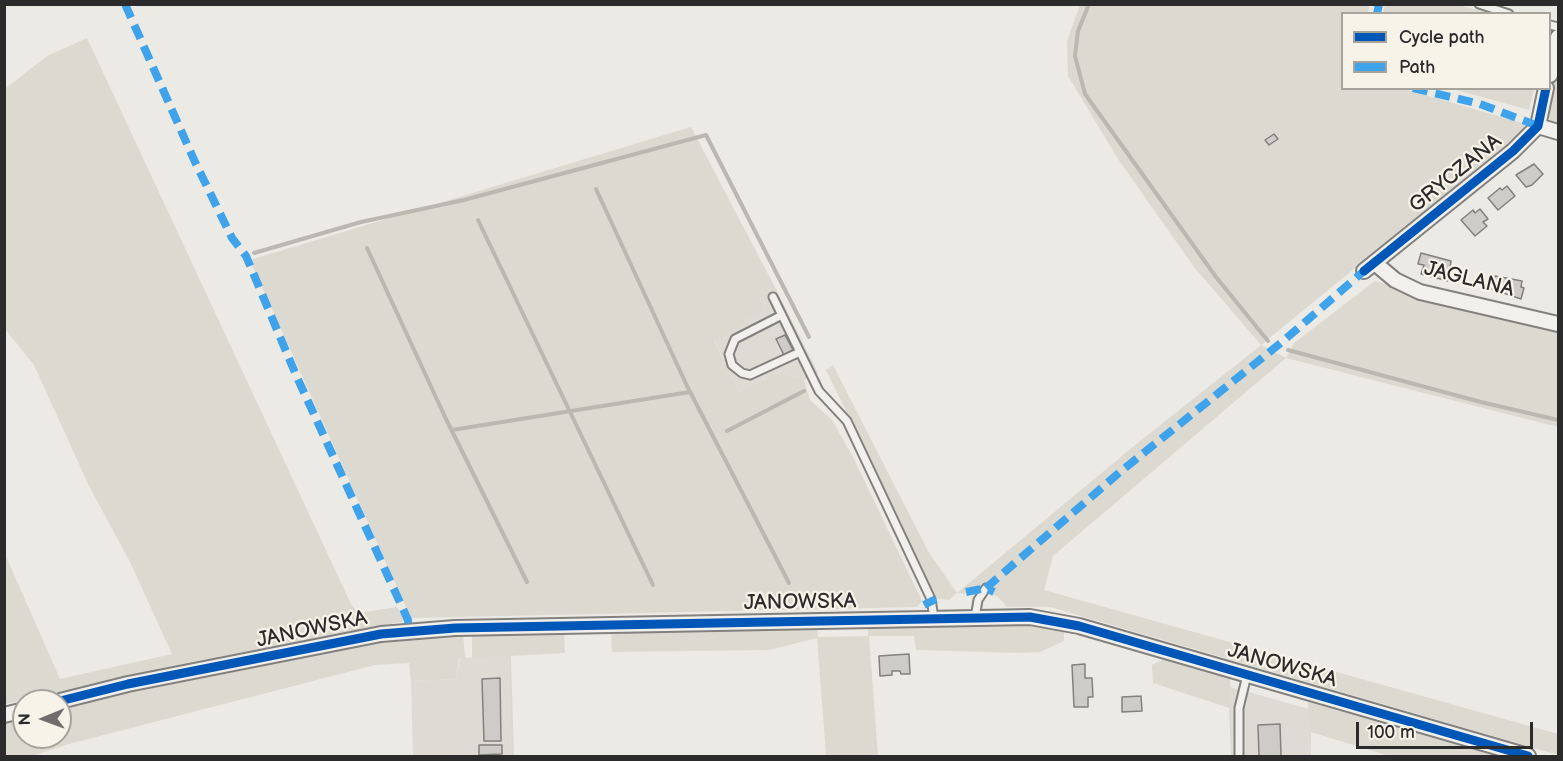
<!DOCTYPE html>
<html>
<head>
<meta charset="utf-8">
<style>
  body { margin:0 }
  #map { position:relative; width:1563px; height:761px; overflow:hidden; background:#eceae4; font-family:"Balsamiq Sans",sans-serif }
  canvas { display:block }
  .frame { position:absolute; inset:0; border:6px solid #2b2b2b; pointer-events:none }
  .legend { position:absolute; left:1341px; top:12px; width:210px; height:78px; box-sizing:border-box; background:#f7f3e8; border:2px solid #a5a39c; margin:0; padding:8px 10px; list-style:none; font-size:18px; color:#2b2b2b }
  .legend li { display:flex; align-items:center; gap:12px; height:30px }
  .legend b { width:30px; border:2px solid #a5a39c }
  .north { position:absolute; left:12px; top:689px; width:60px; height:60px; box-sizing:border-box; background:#f7f3e8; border:2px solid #a5a39c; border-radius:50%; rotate:269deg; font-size:16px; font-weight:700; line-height:24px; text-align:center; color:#2b2b2b }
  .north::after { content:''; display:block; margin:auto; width:21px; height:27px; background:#6f6e6c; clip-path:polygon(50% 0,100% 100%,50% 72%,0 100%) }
  .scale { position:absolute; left:1356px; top:722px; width:177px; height:27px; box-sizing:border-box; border:3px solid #2b2b2b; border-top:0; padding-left:8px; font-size:18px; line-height:21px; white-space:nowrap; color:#2b2b2b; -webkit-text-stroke:4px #f7f3e8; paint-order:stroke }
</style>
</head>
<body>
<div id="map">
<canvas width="1563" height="761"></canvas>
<div class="frame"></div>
<ul class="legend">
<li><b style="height:8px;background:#0057b8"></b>Cycle path</li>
<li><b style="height:8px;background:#3ea3eb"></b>Path</li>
</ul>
<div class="north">N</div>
<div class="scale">100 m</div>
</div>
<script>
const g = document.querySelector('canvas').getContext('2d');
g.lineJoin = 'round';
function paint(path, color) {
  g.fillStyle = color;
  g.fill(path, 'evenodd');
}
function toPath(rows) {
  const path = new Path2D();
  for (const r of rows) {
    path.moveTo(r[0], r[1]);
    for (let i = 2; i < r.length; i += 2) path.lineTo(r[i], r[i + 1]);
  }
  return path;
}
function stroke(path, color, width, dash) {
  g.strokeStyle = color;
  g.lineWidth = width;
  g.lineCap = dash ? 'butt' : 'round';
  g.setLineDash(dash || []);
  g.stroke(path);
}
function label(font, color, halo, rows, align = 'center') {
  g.font = font + ' "Balsamiq Sans",sans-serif';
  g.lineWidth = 4.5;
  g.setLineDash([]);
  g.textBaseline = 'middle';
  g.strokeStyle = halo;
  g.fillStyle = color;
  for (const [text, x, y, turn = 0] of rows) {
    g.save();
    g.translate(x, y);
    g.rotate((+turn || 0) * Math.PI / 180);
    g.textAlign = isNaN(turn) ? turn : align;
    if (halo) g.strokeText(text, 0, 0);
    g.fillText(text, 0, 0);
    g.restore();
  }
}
const built = toPath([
  [778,293,818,373,804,380,779,372,739,392,714,340,746,323,745,320,760,302],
  [508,656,511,756,413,756,411,681,456,679,460,658],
  [1230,687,1309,709,1311,756,1233,756]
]);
const green = toPath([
  [1080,5,1369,5,1368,13,1342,14,1342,88,1405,89,1522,123,1526,128,1261,345,1286,358,1294,343,1375,281,1558,329,1558,427,1286,358,1053,556,1044,590,1558,734,1558,755,1050,607,1007,607,997,596,992,595,957,593,949,600,937,599,826,370,833,365,928,551,957,593,1134,446,1261,345,1194,267,1118,159,1068,76,1067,41],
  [1385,5,1459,5,1488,13,1383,13],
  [87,38,351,604,358,613,397,607,405,621,224,656,5,704,5,554,60,679,172,654,130,562,89,486,34,365,5,329,5,89,47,56],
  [1558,58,1558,124,1550,121,1548,109],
  [1453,89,1534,89,1529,110],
  [691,127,778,293,761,302,764,310,745,320,747,323,714,341,739,392,779,372,804,380,810,400,832,420,853,457,922,601,917,607,411,618,250,260],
  [1006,622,1064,631,1064,641,1040,652,1020,653,916,650,914,636,869,636,878,756,826,756,817,638,769,650,612,652,611,630,817,627,818,637,868,636,868,625],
  [564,631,565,653,511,656,514,756,511,756,508,656,472,658,472,637,474,633],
  [463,633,465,658,459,658,456,679,411,681,409,663,375,665,69,744,33,756,5,756,4,721,24,716,24,737,60,737,60,707,381,641],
  [1163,660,1230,679,1233,756,1231,756,1229,708,1153,683,1152,665],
  [1308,702,1406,730,1496,756,1389,756,1311,732,1311,756]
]);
const stream = toPath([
  [1089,4,1078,31,1075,56,1085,94,1216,277,1268,341],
  [596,189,687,386,789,583],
  [478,220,653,585],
  [367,248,446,419,527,582],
  [254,253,361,222,464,200,706,135,809,337],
  [1288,350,1481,402,1558,420],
  [452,430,690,392],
  [727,431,804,391]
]);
const building = toPath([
  [1274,134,1278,139,1269,145,1265,140,1274,134],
  [1534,164,1543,174,1532,185,1526,187,1516,175,1534,164],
  [1507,186,1515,196,1498,210,1488,198,1500,188,1502,190,1507,186],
  [1480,209,1488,219,1483,222,1487,226,1475,236,1461,220,1473,210,1475,213,1480,209],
  [1421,253,1451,261,1448,281,1421,274,1424,265,1418,264,1421,253],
  [1495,276,1522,281,1521,287,1524,288,1521,299,1492,289,1495,276],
  [785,335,793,350,784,355,776,339,785,335],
  [909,654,910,674,901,674,900,671,892,671,892,675,880,676,879,656,909,654],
  [1085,664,1085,678,1092,678,1093,697,1088,697,1088,707,1074,707,1072,665,1085,664],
  [500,678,501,741,484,741,482,679,500,678],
  [1141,696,1142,711,1122,712,1122,697,1141,696],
  [1280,724,1281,756,1259,756,1258,725,1280,724],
  [479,745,502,745,502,754,479,755,479,745]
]);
const service = toPath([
  [1479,4,1509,14],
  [1550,25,1558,27],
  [773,297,819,391,847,421,931,599,934,618],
  [782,315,735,339,729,354,732,365,742,373,750,375,800,352],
  [975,618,978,600,986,588],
  [1239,756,1239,708,1247,675]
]);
const minor = toPath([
  [1550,75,1558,37],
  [1538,126,1558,132],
  [1376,264,1395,280,1420,292,1558,324],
  [1364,271,1513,151,1538,126,1546,88],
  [60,701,128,684,381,634,455,628,1030,617,1079,626,1528,756],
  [4,715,24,710]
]);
const quiet = toPath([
  [125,4,195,162,232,238,246,256,296,375,408,620,409,632],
  [1377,14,1379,4],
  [1413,88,1480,104,1538,126],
  [986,588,1120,472,1282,342,1364,271],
  [966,592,986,588,994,592],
  [924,605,936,599]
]);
const cycleway = toPath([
  [1364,271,1513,151,1538,126,1546,88],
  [60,701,128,684,381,634,455,628,1030,617,1079,626,1528,756]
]);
const streetNames = [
  ["GRYCZANA",1456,174,-39],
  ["JAGLANA",1469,280,14],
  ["JANOWSKA",800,603,-1],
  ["JANOWSKA",312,630,-12],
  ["JANOWSKA",1282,666,16]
];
paint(built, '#dddbd3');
paint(green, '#dcd9d1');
stroke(stream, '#bab8b0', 4);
paint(building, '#ceccc8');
stroke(building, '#82817e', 1.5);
stroke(service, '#82817e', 11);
stroke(minor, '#82817e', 18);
stroke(service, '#f1f0ec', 7);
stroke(minor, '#f1f0ec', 14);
stroke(quiet, '#3ea3eb', 8, [15, 8]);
stroke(cycleway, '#0057b8', 9);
label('21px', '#2b2b2b', '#f7f3e8', streetNames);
</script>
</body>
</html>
